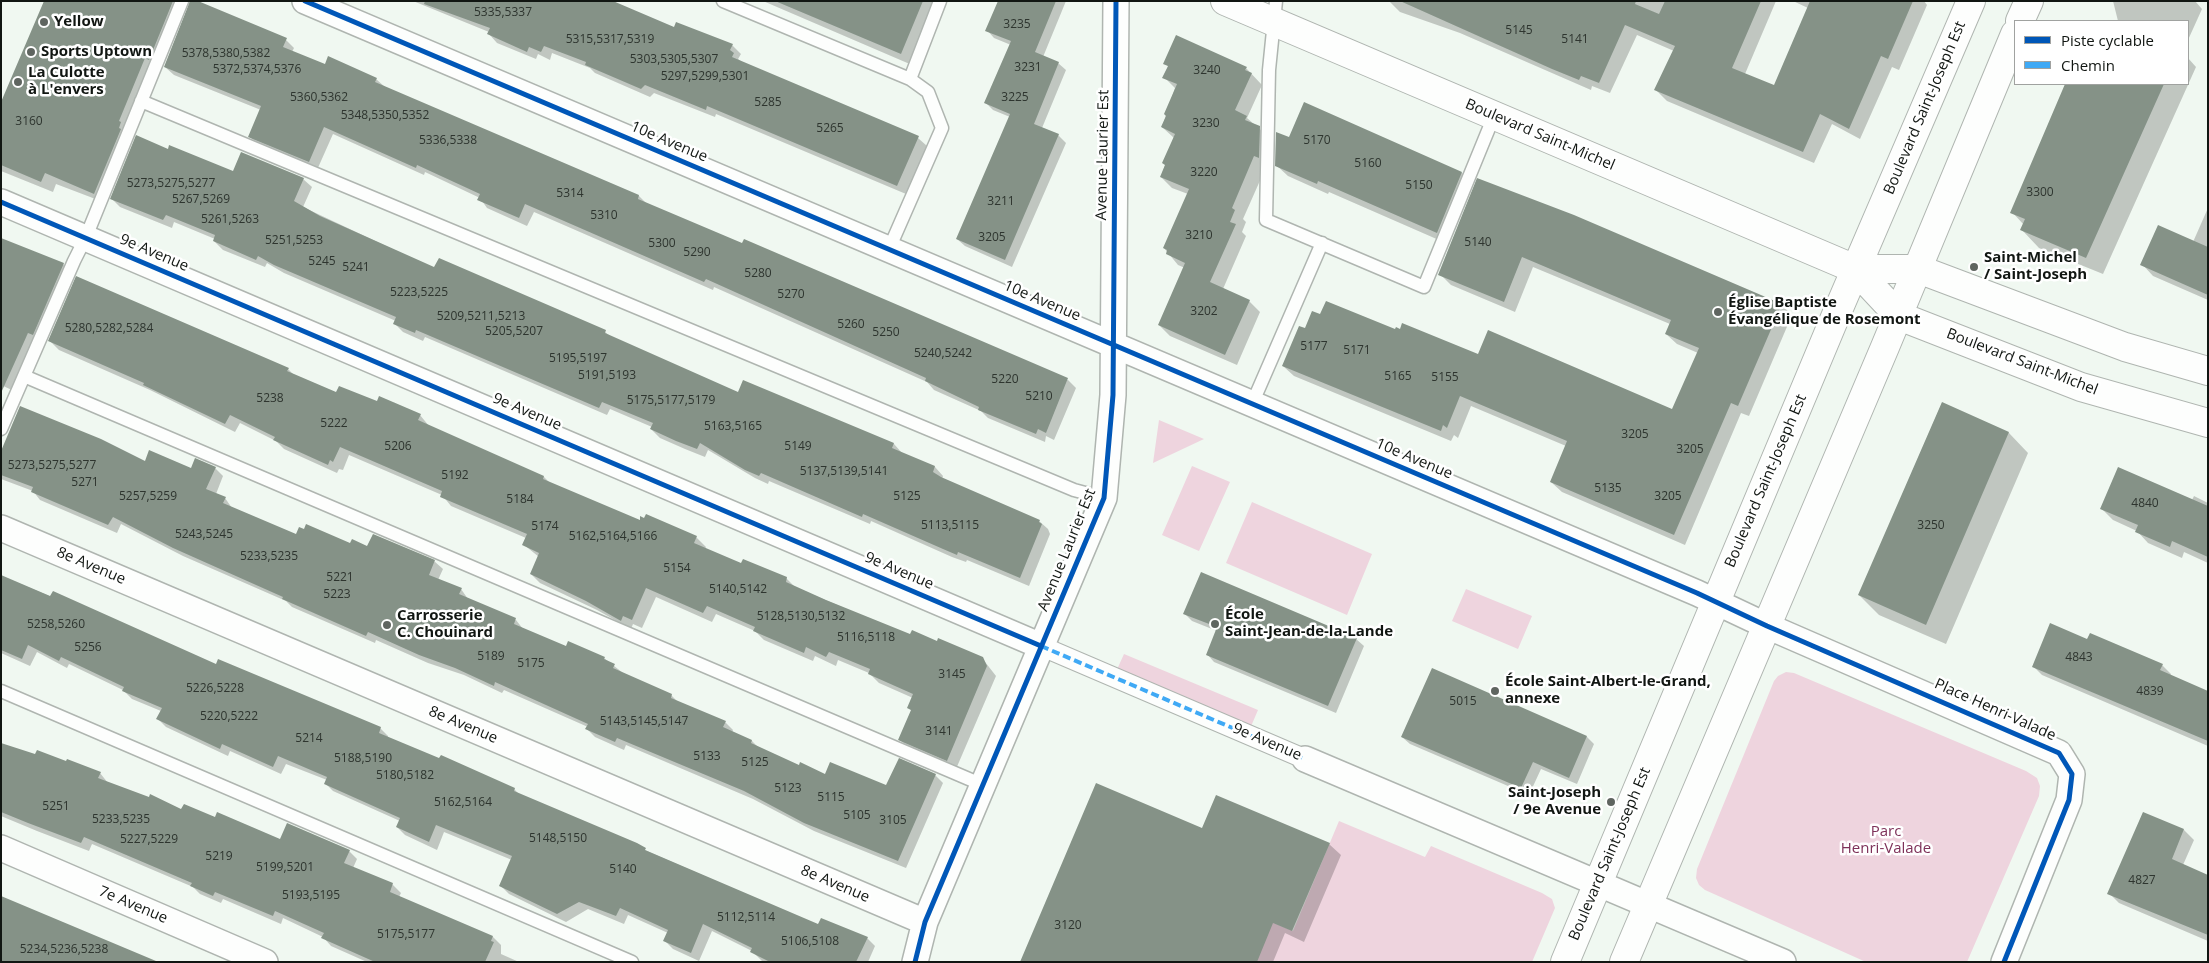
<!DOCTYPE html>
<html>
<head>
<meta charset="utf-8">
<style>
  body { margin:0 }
  #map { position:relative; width:2209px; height:963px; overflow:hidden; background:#f0f8f1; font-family:"Open Sans",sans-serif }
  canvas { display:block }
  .frame { position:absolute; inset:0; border:2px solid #111612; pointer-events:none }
  .legend { position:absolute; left:2014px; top:20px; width:175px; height:65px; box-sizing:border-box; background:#fff; border:1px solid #a0a2a0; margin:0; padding:6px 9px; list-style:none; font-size:15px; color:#111612 }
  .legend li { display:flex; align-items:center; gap:10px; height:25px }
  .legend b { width:25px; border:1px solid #a0a2a0 }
</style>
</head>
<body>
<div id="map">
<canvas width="2209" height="963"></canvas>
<div class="frame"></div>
<ul class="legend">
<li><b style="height:6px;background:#0057b8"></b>Piste cyclable</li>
<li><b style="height:6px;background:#3fa9f5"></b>Chemin</li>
</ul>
</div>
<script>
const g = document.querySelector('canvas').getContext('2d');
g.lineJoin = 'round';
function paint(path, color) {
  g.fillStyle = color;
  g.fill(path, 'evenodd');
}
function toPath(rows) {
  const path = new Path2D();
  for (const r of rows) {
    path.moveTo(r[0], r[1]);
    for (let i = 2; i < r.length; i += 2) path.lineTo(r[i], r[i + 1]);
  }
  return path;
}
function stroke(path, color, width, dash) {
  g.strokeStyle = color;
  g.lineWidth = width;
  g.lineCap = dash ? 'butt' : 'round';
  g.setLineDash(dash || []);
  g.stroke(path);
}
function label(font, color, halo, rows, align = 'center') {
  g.font = font + ' "Open Sans",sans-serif';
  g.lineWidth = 5;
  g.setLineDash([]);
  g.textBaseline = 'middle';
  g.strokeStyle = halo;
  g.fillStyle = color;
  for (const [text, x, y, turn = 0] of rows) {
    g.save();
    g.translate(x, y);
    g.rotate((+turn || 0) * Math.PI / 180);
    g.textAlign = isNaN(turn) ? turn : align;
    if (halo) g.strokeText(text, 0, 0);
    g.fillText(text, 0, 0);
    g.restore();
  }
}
const green = toPath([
  [1159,420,1204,439,1153,463],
  [1192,466,1230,482,1199,551,1162,535],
  [1252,502,1372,554,1347,615,1226,563],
  [1466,589,1532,616,1518,649,1452,621],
  [1124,654,1258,710,1249,731,1115,674],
  [1786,672,1794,673,2026,771,2037,778,2040,786,2039,796,1967,962,1866,962,1705,890,1699,885,1696,878,1697,869,1774,681,1778,676],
  [1339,821,1425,857,1431,846,1542,893,1552,899,1555,908,1532,962,1257,962,1260,917,1293,931]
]);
const shadow = toPath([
  [45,1,195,1,286,40,294,48,292,52,325,66,376,79,385,87,639,196,647,204,743,244,744,241,1068,380,1076,388,1054,440,1046,436,1045,442,988,418,981,411,934,390,927,382,714,287,713,290,534,212,527,226,487,208,480,198,425,172,424,175,333,134,317,170,258,145,249,136,261,110,174,75,165,67,191,3,185,9,106,203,56,184,53,192,1,171,1,105],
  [413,1,561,1,675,28,732,45,741,54,738,59,742,62,918,138,927,146,906,194,716,114,715,117,654,93,650,97,595,73,590,68,552,53,550,60,538,54,536,59,497,43,489,34,489,32],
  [763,1,938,1,912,65],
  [999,1,1066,1,1043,57,1058,63,1066,70,1042,128,1058,135,1066,143,1012,267,965,246,957,239,1010,117,993,110,985,102,1011,45,994,38,987,30],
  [1389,1,1776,1,1745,74,1775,87,1808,8,1793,1,1924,1,1927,5,1899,70,1892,67,1860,139,1832,124,1814,163,1667,101,1656,90,1674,51,1637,35,1610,93,1592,86,1591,90,1460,33,1400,12],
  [2113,1,2195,1,2202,9,2188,40,2188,21,2118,21],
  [2188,58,2196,67,2103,274,2039,248,2022,230,2024,225,2012,212,2066,84,2188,84],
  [1165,63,1246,68,1262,85,1247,118,1270,138,1266,167,1243,219,1246,222,1242,232,1246,236,1223,289,1249,301,1260,312,1237,365,1170,336,1159,325,1185,268,1178,265,1164,248,1188,194,1172,188,1161,177,1174,138,1162,127,1175,88,1164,77,1169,67],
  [1289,139,1462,173,1473,184,1448,244,1329,192,1328,194,1288,176,1276,165],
  [168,150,234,172,303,179,312,187,303,207,435,269,605,332,610,336,739,394,744,382,894,444,902,453,935,467,943,476,942,479,1039,521,1048,529,1050,534,1029,586,967,560,966,562,952,557,871,521,870,524,769,481,768,484,755,478,708,450,705,457,685,449,660,438,651,429,652,427,610,409,607,415,425,337,423,341,403,332,395,324,396,321,284,273,267,263,265,267,223,250,214,241,215,239,174,222,172,228,120,207,112,199],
  [1480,180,1782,305,1792,315,1749,416,1741,413,1685,545,1562,492,1551,482,1566,446,1471,406,1458,438,1454,435,1451,441,1294,376,1283,366,1306,330,1321,315,1396,331,1673,411,1698,353,1677,344,1666,334,1670,324,1533,267,1515,312,1451,285,1440,274],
  [2208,208,2208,300,2153,276,2142,264,2193,242],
  [63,264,71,272,14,391,1,385],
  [50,341,288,369,295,376,337,393,420,415,429,426,544,477,550,483,640,521,696,537,706,547,705,549,742,565,786,578,795,587,910,636,982,658,996,676,956,769,909,749,900,740,912,711,908,707,913,698,879,683,869,673,838,660,836,666,815,656,813,661,764,640,755,631,716,614,712,622,656,597,642,628,633,624,631,629,597,610,540,583,531,574,539,557,523,544,526,538,451,506,442,495,349,455,343,470,339,469,337,473,284,449,276,441,240,423,235,432,150,390,59,350],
  [1942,403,2009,433,2028,453,1946,644,1879,615,1859,595],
  [1,454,146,462,191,470,215,468,223,476,216,494,225,498,232,508,297,536,367,547,374,535,434,561,443,569,438,580,461,589,468,599,516,620,523,629,566,648,604,658,623,673,671,695,678,702,725,722,733,730,732,733,752,741,759,748,800,767,826,776,886,786,935,775,943,783,906,868,814,831,753,799,626,745,624,750,595,737,587,729,588,727,504,690,502,693,464,675,428,663,376,640,375,643,292,607,286,601,183,556,121,524,117,533,40,500,33,491,1,479],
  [2194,496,2208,503,2208,563,2184,552,2182,558,2148,543,2137,531,2113,520,2101,508,2192,500],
  [1,576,217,665,380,728,388,736,388,738,514,789,521,796,819,926,867,938,875,946,868,962,763,962,752,951,712,931,699,961,673,949,665,941,668,933,628,915,624,924,588,909,566,922,509,894,501,886,512,860,444,832,437,850,405,835,397,827,400,821,333,791,325,783,327,780,286,764,281,774,230,751,228,756,166,727,158,719,161,711,132,699,123,690,69,664,67,668,37,652,30,666,1,653],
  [1184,613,1356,639,1364,646,1336,713,1214,662,1207,654,1217,631,1192,621],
  [2090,635,2162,665,2171,674,2170,676,2208,692,2208,746,2042,675,2034,667,2088,640],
  [1402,737,1587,737,1594,744,1577,784,1541,769,1529,795,1410,744],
  [1,750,67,763,68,760,100,773,108,783,182,810,215,819,280,841,349,851,357,859,353,868,392,884,401,893,399,897,493,937,501,945,501,954,519,962,367,962,331,946,323,937,283,918,281,924,223,899,221,903,200,894,193,887,92,844,89,851,37,831,1,816],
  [2143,813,2184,830,2194,840,2183,865,2208,876,2208,941,2119,903,2109,893],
  [1203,830,1329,844,1341,855,1304,942,1285,933,1273,962,1134,962]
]);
const building = toPath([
  [44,1,173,1,149,60,145,58,119,121,121,122,119,128,121,129,94,194,45,173,41,182,1,165,1,102],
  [190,1,198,1,287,38,283,47,325,64,328,56,377,78,375,82,639,195,638,199,742,243,744,239,1068,378,1046,433,1038,429,1036,434,978,410,979,407,925,381,926,378,706,279,704,282,525,204,519,218,477,200,480,194,417,165,416,168,324,127,309,162,248,137,261,106,164,67],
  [425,1,613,1,674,27,676,22,733,44,730,50,734,53,732,57,919,136,897,186,707,106,706,110,645,85,641,89,585,65,586,62,544,46,541,52,529,47,527,52,487,34,490,28,424,4],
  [775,1,923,1,901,54],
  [998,1,1056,1,1035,52,1059,62,1034,124,1059,134,1005,260,956,239,1010,114,984,103,1011,41,985,31],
  [1400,1,1636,1,1635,4,1659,14,1665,1,1761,1,1732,68,1774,85,1810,1,1913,1,1888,59,1881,56,1849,129,1820,114,1803,152,1654,90,1675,46,1625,25,1599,83,1581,76,1579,80,1552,69],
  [1176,35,1247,67,1245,70,1252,73,1235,110,1247,116,1245,120,1260,126,1259,158,1254,156,1232,208,1235,210,1230,222,1236,224,1210,282,1250,300,1225,355,1158,325,1185,263,1166,254,1167,250,1163,248,1189,189,1160,177,1165,165,1162,163,1175,134,1161,127,1166,116,1164,114,1177,84,1162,78,1168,66,1163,64],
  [2065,84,2164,84,2086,258,2020,230,2025,219,2010,213],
  [1304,102,1462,172,1437,233,1318,181,1317,184,1275,166,1276,132,1289,137],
  [136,135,168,149,169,145,233,171,241,152,304,178,294,201,320,216,434,267,439,258,606,330,605,333,738,392,743,380,894,443,892,448,935,466,933,472,941,477,1040,520,1039,522,1042,524,1020,578,958,552,957,555,943,549,863,514,862,517,761,473,759,476,745,470,700,443,697,449,676,441,650,429,653,423,602,402,599,408,416,330,415,333,393,324,396,317,274,265,258,256,256,260,213,241,215,235,166,215,163,220,110,199],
  [1477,178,1574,215,1782,304,1738,406,1731,403,1674,535,1550,482,1567,441,1460,396,1447,428,1443,425,1441,431,1282,366,1299,326,1305,328,1312,311,1320,314,1326,301,1395,329,1396,327,1400,329,1402,323,1478,354,1488,330,1672,409,1699,348,1665,334,1671,320,1522,257,1504,302,1438,275],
  [2158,225,2208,247,2208,295,2140,265],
  [1,238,64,263,33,335,28,333,1,393],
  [76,276,289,368,287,371,336,392,339,386,377,401,379,396,421,414,418,420,544,476,543,479,640,520,640,516,644,518,646,514,697,536,694,543,741,563,743,559,787,577,786,582,826,600,910,634,912,630,937,641,938,638,983,657,987,666,947,761,898,740,911,710,907,708,913,694,868,674,870,669,829,652,826,657,806,647,804,653,753,631,755,627,707,606,703,613,646,588,632,620,623,616,621,621,586,601,530,574,539,553,522,545,527,534,440,497,442,491,340,447,333,462,330,460,328,465,273,440,275,437,230,415,225,424,143,385,144,383,48,341],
  [1942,402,2009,432,1926,625,1858,595],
  [20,406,101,439,145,461,149,450,191,468,195,458,216,467,206,489,226,497,223,503,296,534,299,527,304,529,306,524,350,543,352,539,367,546,373,534,435,560,429,575,462,588,459,594,516,618,514,624,566,646,568,641,605,657,604,659,615,664,613,668,672,694,671,698,726,721,723,727,752,740,751,743,799,765,800,762,825,774,830,762,886,785,899,758,936,774,898,861,804,823,744,791,617,738,615,742,585,729,588,724,495,682,494,686,455,668,419,655,368,632,366,636,282,599,283,597,173,548,113,517,108,525,31,492,33,487,1,475,1,451],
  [2118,467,2208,506,2208,557,2172,541,2170,547,2135,532,2138,525,2100,509],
  [1201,572,1357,638,1328,706,1206,655,1217,627,1183,614],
  [1,575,50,596,53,591,216,664,218,659,381,727,379,733,439,758,441,755,515,788,514,791,637,843,646,848,645,850,818,924,821,918,868,937,856,962,770,962,750,952,752,948,703,924,691,953,663,941,668,930,620,908,616,916,579,902,557,914,499,886,512,856,436,825,429,842,396,827,400,818,324,784,327,777,278,756,273,767,222,744,220,749,156,719,162,708,122,691,124,687,61,657,59,661,28,645,22,659,1,650],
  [2050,623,2087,639,2090,633,2163,664,2160,670,2208,691,2208,741,2032,667],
  [1432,668,1587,736,1569,778,1533,762,1521,788,1401,737],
  [1,743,35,754,37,750,66,761,67,759,101,772,98,778,149,797,150,794,181,809,184,804,215,817,217,812,280,839,287,823,350,850,344,863,393,883,390,892,493,936,491,941,494,942,485,962,375,962,321,938,324,933,275,911,273,916,215,892,213,896,190,886,192,883,84,837,81,843,28,823,1,812],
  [1096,783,1202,828,1216,795,1330,843,1292,931,1273,923,1257,962,1020,962],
  [2143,812,2184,829,2172,859,2208,875,2208,935,2107,894],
  [1,896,156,961,156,962,1,962]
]);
const service = toPath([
  [723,1,910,79,940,1],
  [1276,1,1269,70,1266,220,1424,287,1494,116],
  [141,101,1074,490,1104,498],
  [889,249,942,128,928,92,910,79],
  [24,376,983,785],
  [1252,404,1322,243],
  [1,429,74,261,86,237,182,1],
  [1,691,632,962]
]);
const pedestrian = toPath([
  [1041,646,1305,759]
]);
const minor = toPath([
  [305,1,1697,593,1767,626,2059,753,2072,774,2069,800,2004,962],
  [1,202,1041,646],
  [1,528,925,922],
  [1305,759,1783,962],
  [1,848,265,962],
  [915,962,925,922,1104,498,1113,395,1116,1]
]);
const secondary = toPath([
  [1225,1,1855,269,1918,269,2125,347,2208,371],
  [2020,21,2029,1],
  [1855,269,1899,316,2081,387,2208,423],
  [1565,962,1836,315,1971,1],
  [1624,962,1885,347,2015,34]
]);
const quiet = toPath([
  [1041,646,1305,759]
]);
const cycleway = toPath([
  [305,1,1697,593,1767,626,2059,753,2072,774,2069,800,2004,962],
  [1,202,1041,646],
  [915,962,925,922,1104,498,1113,395,1116,1]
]);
const markers = [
  [44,22,5,"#5f6560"],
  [31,52,5,"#5f6560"],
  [18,82,5,"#5f6560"],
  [1974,267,5,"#5f6560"],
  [1718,312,5,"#5f6560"],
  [1215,624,5,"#5f6560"],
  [387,625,5,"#5f6560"],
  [1495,691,5,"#5f6560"],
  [1611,802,5,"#5f6560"]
];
const numberNames = [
  ["5335,5337",503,13],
  ["3235",1017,25],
  ["5145",1519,31],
  ["5315,5317,5319",610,40],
  ["5141",1575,40],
  ["5378,5380,5382",226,54],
  ["5303,5305,5307",674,60],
  ["3231",1028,68],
  ["5372,5374,5376",257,70],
  ["3240",1207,71],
  ["5297,5299,5301",705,77],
  ["5360,5362",319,98],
  ["3225",1015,98],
  ["5285",768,103],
  ["5348,5350,5352",385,116],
  ["3160",29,122],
  ["3230",1206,124],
  ["5265",830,129],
  ["5336,5338",448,141],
  ["5170",1317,141],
  ["5160",1368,164],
  ["3220",1204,173],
  ["5273,5275,5277",171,184],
  ["5150",1419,186],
  ["3300",2040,193],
  ["5314",570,194],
  ["5267,5269",201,200],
  ["3211",1001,202],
  ["5310",604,216],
  ["5261,5263",230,220],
  ["3210",1199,236],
  ["3205",992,238],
  ["5251,5253",294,241],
  ["5140",1478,243],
  ["5300",662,244],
  ["5290",697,253],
  ["5245",322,262],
  ["5241",356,268],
  ["5280",758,274],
  ["5223,5225",419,293],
  ["5270",791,295],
  ["3202",1204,312],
  ["5209,5211,5213",481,317],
  ["5260",851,325],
  ["5280,5282,5284",109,329],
  ["5205,5207",514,332],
  ["5250",886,333],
  ["5177",1314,347],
  ["5171",1357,351],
  ["5240,5242",943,354],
  ["5195,5197",578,359],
  ["5191,5193",607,376],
  ["5165",1398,377],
  ["5155",1445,378],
  ["5220",1005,380],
  ["5210",1039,397],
  ["5238",270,399],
  ["5175,5177,5179",671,401],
  ["5222",334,424],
  ["5163,5165",733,427],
  ["3205",1635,435],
  ["5206",398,447],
  ["5149",798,447],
  ["3205",1690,450],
  ["5273,5275,5277",52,466],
  ["5137,5139,5141",844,472],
  ["5192",455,476],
  ["5271",85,483],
  ["5135",1608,489],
  ["5257,5259",148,497],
  ["5125",907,497],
  ["3205",1668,497],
  ["5184",520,500],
  ["4840",2145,504],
  ["5113,5115",950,526],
  ["3250",1931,526],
  ["5174",545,527],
  ["5243,5245",204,535],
  ["5162,5164,5166",613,537],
  ["5233,5235",269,557],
  ["5154",677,569],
  ["5221",340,578],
  ["5140,5142",738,590],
  ["5223",337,595],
  ["5128,5130,5132",801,617],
  ["5258,5260",56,625],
  ["5116,5118",866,638],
  ["5256",88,648],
  ["5189",491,657],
  ["4843",2079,658],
  ["5175",531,664],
  ["3145",952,675],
  ["5226,5228",215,689],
  ["4839",2150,692],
  ["5015",1463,702],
  ["5220,5222",229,717],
  ["5143,5145,5147",644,722],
  ["3141",939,732],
  ["5214",309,739],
  ["5133",707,757],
  ["5188,5190",363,759],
  ["5125",755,763],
  ["5180,5182",405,776],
  ["5123",788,789],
  ["5115",831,798],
  ["5162,5164",463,803],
  ["5251",56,807],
  ["5105",857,816],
  ["5233,5235",121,820],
  ["3105",893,821],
  ["5148,5150",558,839],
  ["5227,5229",149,840],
  ["5219",219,857],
  ["5199,5201",285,868],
  ["5140",623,870],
  ["4827",2142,881],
  ["5193,5195",311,896],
  ["5112,5114",746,918],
  ["3120",1068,926],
  ["5175,5177",406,935],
  ["5106,5108",810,942],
  ["5234,5236,5238",64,950]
];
const poiNames = [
  ["Yellow",54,22],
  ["Sports Uptown",41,52],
  ["La Culotte",28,73],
  ["à L'envers",28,90],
  ["Saint-Michel",1984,258],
  ["/ Saint-Joseph",1984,275],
  ["Église Baptiste",1728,303],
  ["Évangélique de Rosemont",1728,320],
  ["École",1225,615],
  ["Saint-Jean-de-la-Lande",1225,632],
  ["Carrosserie",397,616],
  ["C. Chouinard",397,633],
  ["École Saint-Albert-le-Grand,",1505,682],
  ["annexe",1505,699],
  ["Saint-Joseph",1601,793,"right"],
  ["/ 9e Avenue",1601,810,"right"]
];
const streetNames = [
  ["Boulevard Saint-Joseph Est",1925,108,-67],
  ["Boulevard Saint-Michel",1540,135,23],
  ["10e Avenue",669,142,23],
  ["Avenue Laurier Est",1103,155,-89],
  ["9e Avenue",154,253,23],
  ["10e Avenue",1042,301,23],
  ["Boulevard Saint-Michel",2022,362,21],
  ["9e Avenue",527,412,23],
  ["10e Avenue",1414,459,23],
  ["Boulevard Saint-Joseph Est",1766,481,-67],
  ["Avenue Laurier Est",1067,550,-68],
  ["8e Avenue",91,566,23],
  ["9e Avenue",899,571,23],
  ["Place Henri-Valade",1995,710,24],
  ["8e Avenue",463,725,23],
  ["9e Avenue",1267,742,23],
  ["Boulevard Saint-Joseph Est",1610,854,-67],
  ["8e Avenue",835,884,23],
  ["7e Avenue",133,905,23]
];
const parkNames = [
  ["Parc",1886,832],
  ["Henri-Valade",1886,849]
];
paint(green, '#eed4de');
paint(shadow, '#0003');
paint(building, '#859287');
stroke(service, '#afb5b0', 15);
stroke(pedestrian, '#afb5b0', 21);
stroke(minor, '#afb5b0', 28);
stroke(secondary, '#afb5b0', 30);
stroke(service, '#fdfefd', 12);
stroke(pedestrian, '#fdfefd', 19);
stroke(minor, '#fdfefd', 25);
stroke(secondary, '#fdfefd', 28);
stroke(quiet, '#3fa9f5', 4, [8, 4]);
stroke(cycleway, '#0057b8', 5);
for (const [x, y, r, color] of markers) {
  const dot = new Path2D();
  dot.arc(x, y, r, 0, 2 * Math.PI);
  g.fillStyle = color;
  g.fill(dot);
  stroke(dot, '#fff', 2);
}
label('12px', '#2e352f', null, numberNames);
label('bold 15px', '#111612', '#fff', poiNames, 'left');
label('15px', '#111612', '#fff', streetNames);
label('15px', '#7e3159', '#fff', parkNames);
</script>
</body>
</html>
